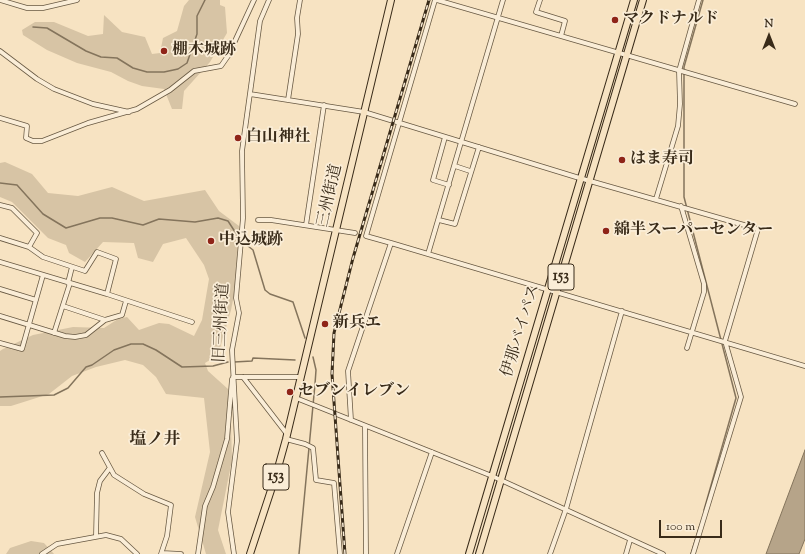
<!DOCTYPE html>
<html>
<head>
<meta charset="utf-8">
<style>
  body { margin:0 }
  #map { position:relative; width:805px; height:554px; overflow:hidden; background:#f7e3c2; font-family:"Sorts Mill Goudy",serif }
  canvas { display:block }
  .north { position:absolute; left:749px; top:16px; width:40px; height:40px; -webkit-text-stroke:3px #faedd7; paint-order:stroke; rotate:0deg; font-size:11px; font-weight:700; line-height:16px; text-align:center; color:#392b19 }
  .north::after { content:''; display:block; margin:auto; width:14px; height:18px; background:#392b19; clip-path:polygon(50% 0,100% 100%,50% 72%,0 100%) }
  .scale { position:absolute; left:659px; top:520px; width:63px; height:18px; box-sizing:border-box; border:2px solid #392b19; border-top:0; padding-left:5px; font-size:12px; line-height:14px; white-space:nowrap; color:#392b19; -webkit-text-stroke:3px #faedd7; paint-order:stroke }
</style>
</head>
<body>
<div id="map">
<canvas width="805" height="554"></canvas>
<div class="north">N</div>
<div class="scale">100 m</div>
</div>
<script>
const g = document.querySelector('canvas').getContext('2d');
g.lineJoin = 'round';
function paint(path, color) {
  g.fillStyle = color;
  g.fill(path, 'evenodd');
}
function toPath(rows) {
  const path = new Path2D();
  for (const r of rows) {
    path.moveTo(r[0], r[1]);
    for (let i = 2; i < r.length; i += 2) path.lineTo(r[i], r[i + 1]);
  }
  return path;
}
function stroke(path, color, width, dash) {
  g.strokeStyle = color;
  g.lineWidth = width;
  g.lineCap = dash ? 'butt' : 'round';
  g.setLineDash(dash || []);
  g.stroke(path);
}
function label(font, color, halo, rows, align = 'center') {
  g.font = font + ' "Sorts Mill Goudy","Noto Serif JP",serif';
  g.lineWidth = 3.5;
  g.setLineDash([]);
  g.textBaseline = 'middle';
  g.strokeStyle = halo;
  g.fillStyle = color;
  for (const [text, x, y, turn = 0] of rows) {
    g.save();
    g.translate(x, y);
    g.rotate((+turn || 0) * Math.PI / 180);
    g.textAlign = isNaN(turn) ? turn : align;
    if (halo) g.strokeText(text, 0, 0);
    g.fillText(text, 0, 0);
    g.restore();
  }
}
const green = toPath([
  [189,0,220,0,220,5,225,7,227,33,210,62,184,91,182,109,172,109,164,89,142,86,128,81,111,72,77,63,47,50,23,35,22,30,35,22,54,22,88,36,103,34,104,15,122,32,145,37,152,54,160,53,163,38,177,31,184,6],
  [5,162,32,174,48,193,78,196,112,187,144,201,205,190,219,211,239,226,235,290,231,310,218,355,205,363,208,371,228,389,231,424,232,460,218,530,226,554,206,554,195,517,210,452,204,398,166,394,156,377,143,365,125,360,96,367,72,376,49,394,11,406,0,406,0,351,3,349,33,335,73,327,104,328,118,319,127,317,139,330,159,323,169,324,194,336,202,320,209,279,204,265,186,238,163,244,153,262,138,258,134,243,103,242,85,262,69,253,66,245,48,238,12,202,0,197,0,163],
  [31,541,44,543,54,554,6,554,10,548]
]);
const water = toPath([
  [805,450,805,539,799,554,766,554,805,450]
]);
const stream = toPath([
  [703,0,684,67,684,197,736,398,704,510],
  [33,27,47,28,86,51,101,57,117,58,133,68,147,72,164,72,178,69,187,63,197,34,197,16,205,0],
  [0,183,17,185,43,214,66,228,100,218,112,218,143,225,159,219,195,222,218,218,228,221,239,238],
  [243,242,253,250,265,290,270,294,293,302,305,338],
  [234,362,252,361,253,358,295,360],
  [0,397,54,395,68,388,86,367,92,365,114,350,131,344,143,344,156,350,182,367,213,366,228,362],
  [299,554,315,384,316,370,313,357],
  [691,554,700,525]
]);
const minor = toPath([
  [0,0,27,8,43,8,77,0],
  [437,0,795,104],
  [540,0,536,12,565,21,561,36],
  [0,51,37,79,54,89,93,104,129,112],
  [250,94,364,112,576,177,758,229,725,341,741,397,693,554],
  [288,100,298,34,297,18,300,0],
  [0,118,27,126,26,138,33,141,42,141,88,123,137,109,170,90,194,71,221,66,228,56,254,0],
  [445,137,433,180,449,185],
  [455,166,470,171],
  [656,199,678,126,680,104,679,71,699,0],
  [0,205,12,208,37,233,29,247,43,257,85,271,97,252,116,259,107,294],
  [681,206,704,284,704,292,687,348],
  [258,220,271,220,355,233],
  [439,220,455,224,479,147],
  [306,225,324,105],
  [0,238,29,247],
  [391,243,366,236,435,0],
  [428,254,503,0],
  [0,262,107,294,192,322],
  [68,283,72,267],
  [0,289,36,300],
  [63,306,105,320],
  [0,316,65,336,75,337,86,335,105,320,122,315,126,301],
  [54,333,70,283],
  [0,343,22,349,43,275],
  [233,377,301,377],
  [243,377,287,434],
  [296,398,492,476,663,554],
  [351,420,348,371,391,243,805,366],
  [365,426,366,554],
  [286,439,305,444,313,448,316,480,334,483,340,554],
  [102,453,114,475,144,494,171,505,167,536,161,554],
  [96,536,97,493,100,481,109,469],
  [162,553,181,554],
  [42,554,57,544,106,535,121,539,137,554],
  [198,554,205,506,213,487,227,439,232,379],
  [234,554,228,512,237,441,232,350,239,313,236,298,243,218,242,151,260,21,269,0],
  [397,554,432,452],
  [550,554,566,509,622,311],
  [626,554,630,540]
]);
const highway = toPath([
  [250,554,276,475,286,439,391,0],
  [469,554,634,0],
  [479,554,643,0]
]);
const rail = toPath([
  [345,554,332,374,334,333,353,258,429,0]
]);
const markers = [
  [615,20,4,"#8f2418"],
  [164,51,4,"#8f2418"],
  [238,138,4,"#8f2418"],
  [622,160,4,"#8f2418"],
  [606,231,4,"#8f2418"],
  [211,241,4,"#8f2418"],
  [325,324,4,"#8f2418"],
  [290,392,4,"#8f2418"]
];
const shields = [
  [561,277,26],
  [276,477,26]
];
const shieldNames = [
  ["153",561,277],
  ["153",276,477]
];
const poiNames = [
  ["マクドナルド",623,20],
  ["棚木城跡",172,51],
  ["白山神社",246,138],
  ["はま寿司",630,160],
  ["綿半スーパーセンター",614,231],
  ["中込城跡",219,241],
  ["新兵エ",333,324],
  ["セブンイレブン",298,392]
];
const streetNames = [
  ["三州街道",331,196,-77],
  ["旧三州街道",223,323,-87],
  ["伊那バイパス",522,331,-73]
];
const neighbourhoodNames = [
  ["塩ノ井",155,441]
];
paint(green, '#d7c4a5');
paint(water, '#b6a489');
stroke(water, '#84745c', 1);
stroke(stream, '#84745c', 1.5);
stroke(minor, '#685943', 5.5);
stroke(highway, '#392b19', 8);
stroke(minor, '#faedd7', 4);
stroke(highway, '#f7e3c2', 6);
stroke(rail, '#392b19', 3);
stroke(rail, '#faedd7', 1.5, [4.5]);
for (const [x, y, r, color] of markers) {
  const dot = new Path2D();
  dot.arc(x, y, r, 0, 2 * Math.PI);
  g.fillStyle = color;
  g.fill(dot);
  stroke(dot, '#faedd7', 1.5);
}
for (const [x, y, w] of shields) {
  const box = new Path2D();
  box.roundRect(x - w / 2, y - 13, w, 26, 3);
  g.fillStyle = '#faedd7';
  g.fill(box);
  stroke(box, '#392b19', 1);
}
label('bold 15px', '#392b19', null, shieldNames);
label('bold 16px', '#392b19', '#faedd7', poiNames, 'left');
label('16px', '#392b19', '#faedd7', streetNames);
label('bold 17px', '#392b19', '#faedd7', neighbourhoodNames);
</script>
</body>
</html>
